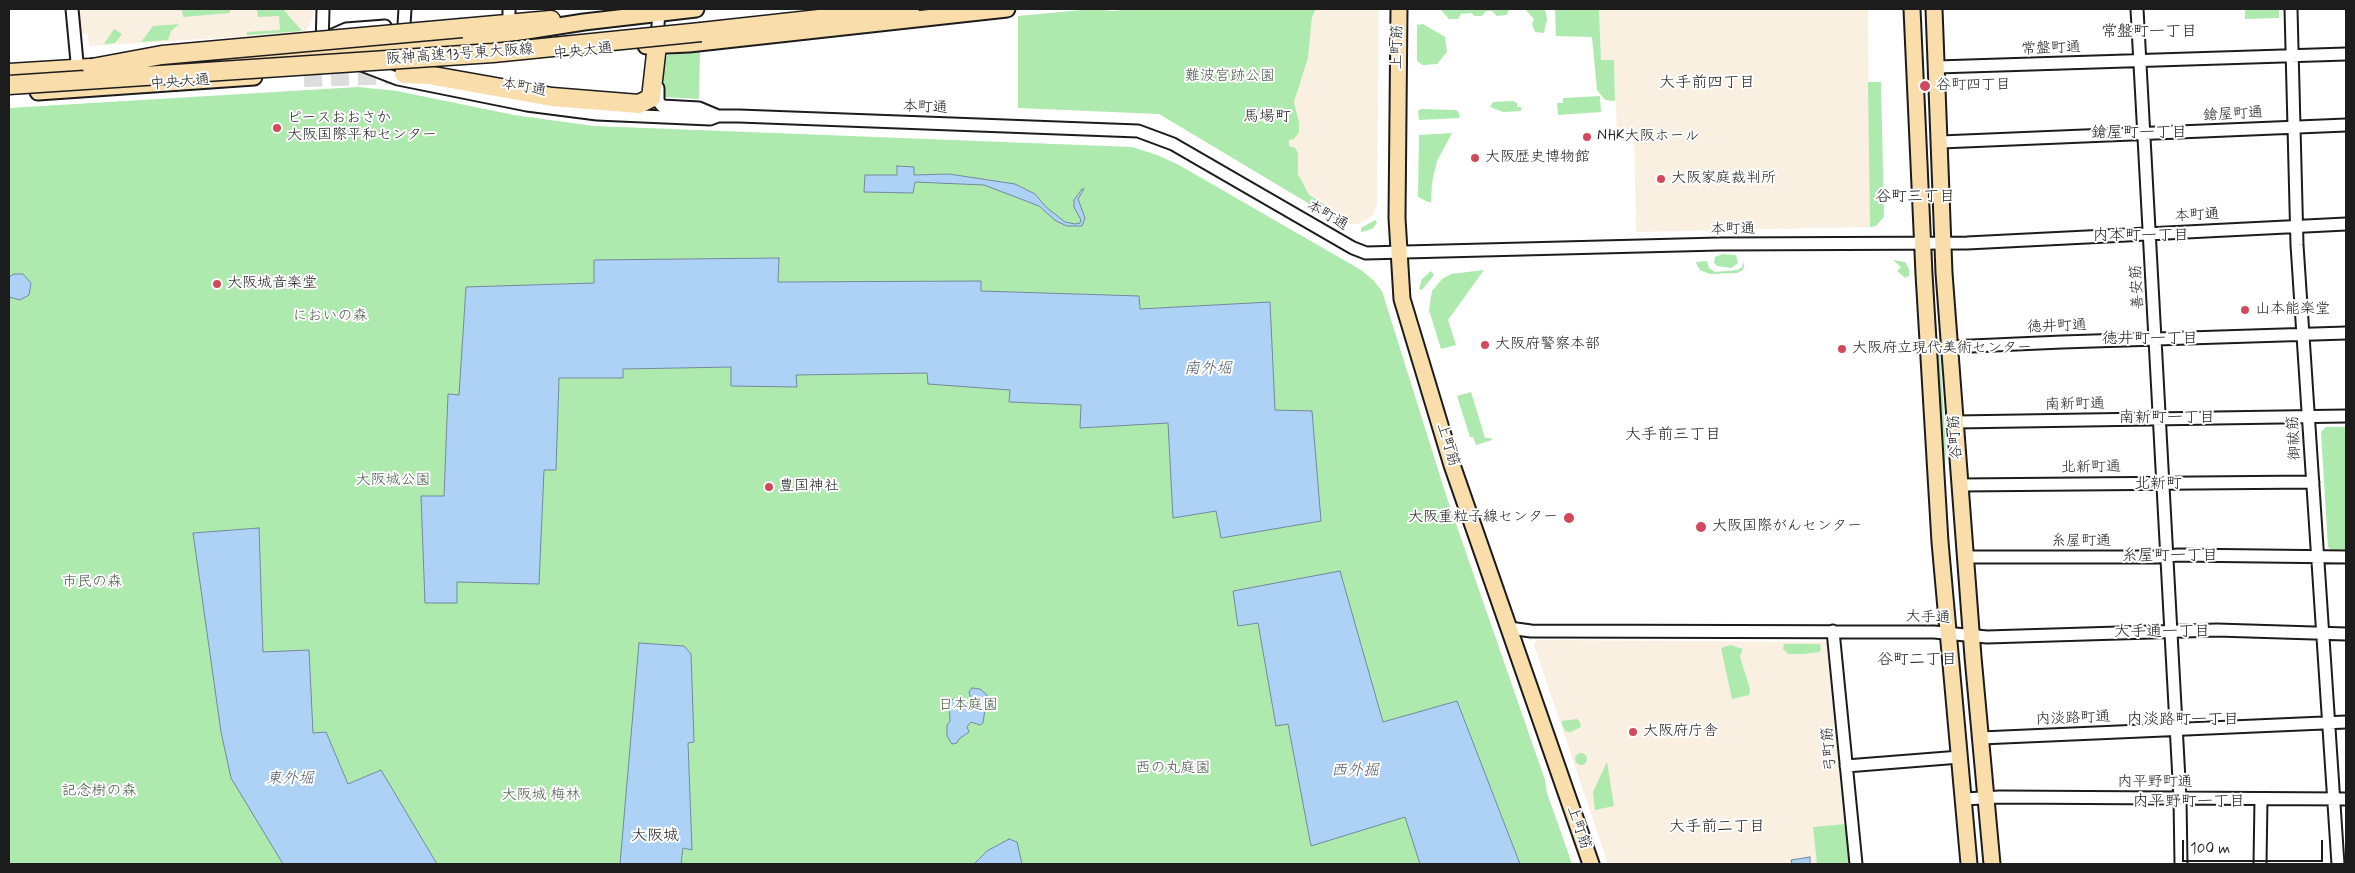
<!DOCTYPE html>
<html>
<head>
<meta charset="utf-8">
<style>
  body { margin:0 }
  #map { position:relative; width:2355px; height:873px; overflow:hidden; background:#fff; font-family:Mynerve,sans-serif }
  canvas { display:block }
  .frame { position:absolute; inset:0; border:10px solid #1c1c1c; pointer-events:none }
  .scale { position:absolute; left:2182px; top:840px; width:141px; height:22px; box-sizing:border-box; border:2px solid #1c1c1c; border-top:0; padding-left:6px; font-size:15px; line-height:18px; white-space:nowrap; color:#1c1c1c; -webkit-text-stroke:4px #fff; paint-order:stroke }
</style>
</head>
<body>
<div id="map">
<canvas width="2355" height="873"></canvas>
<div class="frame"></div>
<div class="scale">100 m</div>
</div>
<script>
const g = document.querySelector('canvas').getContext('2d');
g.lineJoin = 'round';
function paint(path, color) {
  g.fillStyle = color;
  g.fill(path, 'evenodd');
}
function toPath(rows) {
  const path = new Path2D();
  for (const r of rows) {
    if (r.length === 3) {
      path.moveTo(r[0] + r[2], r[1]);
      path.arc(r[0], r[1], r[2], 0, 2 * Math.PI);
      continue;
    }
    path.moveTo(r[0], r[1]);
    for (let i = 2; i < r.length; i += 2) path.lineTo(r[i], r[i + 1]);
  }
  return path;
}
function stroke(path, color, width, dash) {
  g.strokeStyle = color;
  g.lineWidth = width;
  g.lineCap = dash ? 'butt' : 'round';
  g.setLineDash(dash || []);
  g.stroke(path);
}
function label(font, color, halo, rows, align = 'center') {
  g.font = font + ' Mynerve,"Klee One",sans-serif';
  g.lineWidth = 4;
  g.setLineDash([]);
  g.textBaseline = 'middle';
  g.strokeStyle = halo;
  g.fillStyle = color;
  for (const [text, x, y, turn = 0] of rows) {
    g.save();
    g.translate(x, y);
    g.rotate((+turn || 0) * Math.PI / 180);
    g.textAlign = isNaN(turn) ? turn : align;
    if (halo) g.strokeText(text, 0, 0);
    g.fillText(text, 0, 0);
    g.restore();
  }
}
const built = toPath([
  [78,9,314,9,312,21,304,33,89,46,88,34,79,34],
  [1316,9,1379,9,1377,204,1373,215,1359,224,1343,224,1342,218,1329,207,1309,195,1298,174,1298,153,1289,146,1289,140,1295,139,1299,122,1294,102,1308,58,1312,17],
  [1599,9,1868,9,1870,227,1636,232,1634,134,1617,134,1614,60,1601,60],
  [1537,640,1828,642,1849,864,1608,864,1534,645]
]);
const green = toPath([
  [182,9,230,9,230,13,183,17],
  [257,9,283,9,302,31,247,35,247,32,280,30,279,16,258,17],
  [1093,9,1113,11,1136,9,1316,9,1312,17,1308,58,1294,102,1299,122,1299,132,1294,139,1289,140,1289,146,1295,148,1298,153,1298,174,1309,195,1329,207,1342,218,1343,224,1159,114,1018,108,1018,16],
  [1440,9,1509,9,1507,15,1497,16,1492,11,1486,11,1482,16,1475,16,1471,13,1461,14,1458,19,1449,19],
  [1525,9,1545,9,1547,19,1544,33,1535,32,1532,24,1534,19],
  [1555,9,1599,9,1601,60,1614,60,1615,101,1605,100,1597,90,1592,37,1556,36],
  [2245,9,2279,9,2279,18,2245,19],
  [179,24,171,31,168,40,141,42,153,26],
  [1423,24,1445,37,1447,52,1437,64,1423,65,1417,61,1417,25],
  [114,29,122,34,115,43,104,44],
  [700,51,699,99,663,97,664,60,668,55],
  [1868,82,1881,82,1884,217,1876,226,1870,227],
  [358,87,397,91,514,115,594,126,1132,147,1157,155,1179,165,1361,270,1373,280,1382,291,1446,495,1545,780,1547,793,1572,864,9,864,9,108],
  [1600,96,1601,112,1558,115,1557,103,1563,103,1563,98],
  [1513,101,1517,103,1517,107,1521,107,1521,111,1503,112,1490,107,1493,102],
  [1421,109,1455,110,1458,111,1460,118,1419,120,1418,111],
  [1452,133,1437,161,1432,183,1431,202,1428,202,1418,197,1419,135],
  [1375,220,1377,223,1372,229,1361,232,1361,228],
  [1722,254,1736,255,1738,263,1731,268,1717,266,1714,263,1715,257],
  [1893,260,1905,262,1909,269,1909,276,1905,278,1897,271,1901,267],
  [1707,261,1709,268,1715,272,1737,270,1742,267,1743,261,1744,266,1743,270,1737,273,1710,274,1700,270,1697,265,1696,262],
  [1484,270,1448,320,1456,345,1441,349,1429,310,1432,291,1442,279,1451,274],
  [1431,271,1434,275,1422,290,1419,289,1422,279],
  [1937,353,1940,353,1946,451,1944,488],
  [1471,392,1485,438,1491,438,1492,440,1476,445,1473,437,1470,437,1457,396],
  [2326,427,2346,427,2346,551,2332,551,2328,547,2321,432],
  [1784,644,1820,644,1821,650,1819,652,1803,654,1788,654,1783,649],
  [1731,645,1743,649,1740,656,1741,660,1750,689,1749,695,1732,699,1721,648],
  [1577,719,1580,722,1581,727,1570,732,1565,731,1561,721],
  [1581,759,6],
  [1607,762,1614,806,1595,810,1593,792],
  [1846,824,1849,864,1817,864,1813,827]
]);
const water = toPath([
  [897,166,914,167,914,175,949,174,1015,184,1035,194,1046,207,1065,222,1075,224,1080,223,1081,220,1074,207,1074,200,1082,189,1084,189,1078,199,1085,218,1082,226,1067,226,1056,221,1039,206,984,185,915,182,913,193,864,192,865,175,897,175,897,166],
  [779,258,778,282,981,281,981,291,1139,296,1140,309,1270,302,1275,410,1312,411,1321,521,1221,538,1216,511,1173,518,1168,423,1080,428,1081,405,1009,402,1010,390,928,384,927,373,796,375,797,387,731,386,731,367,623,369,623,378,559,378,556,470,544,470,539,584,457,582,457,603,425,603,421,496,444,496,448,394,459,395,466,287,594,283,594,260,779,258],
  [14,274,23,274,31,283,29,295,20,300,9,297,9,277,14,274],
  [259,528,263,652,309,650,313,733,326,732,348,784,381,770,437,864,283,864,231,778,221,732,193,533,259,528],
  [1340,571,1383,722,1457,701,1520,864,1420,864,1405,817,1311,846,1288,724,1276,726,1258,623,1238,626,1233,591,1340,571],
  [639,643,684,646,691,654,694,742,688,743,692,850,683,848,681,864,620,864,639,643],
  [972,688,980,689,987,695,983,723,980,725,971,722,967,727,969,732,959,739,957,743,952,744,947,736,947,725,950,721,949,699,955,700,960,708,966,708,972,704,969,692,972,688],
  [1009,839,1017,842,1022,864,974,864,987,851,1009,839],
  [1810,857,1810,864,1792,864,1791,860,1810,857]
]);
const highwayTunnel = toPath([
  [304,78,398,75]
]);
const minor = toPath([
  [72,9,77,62],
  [2137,9,2180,798,2181,864],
  [2291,9,2297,245,2338,864],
  [509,16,509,9],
  [404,25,405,9],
  [330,36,346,29,385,26],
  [657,42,659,9],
  [322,47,323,9],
  [359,64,398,79,527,105,597,114,710,119,718,116,739,116,1138,131,1173,144,1353,248,1366,253,1719,244,1967,243,2346,224],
  [1937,67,2346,54],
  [658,88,658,101,662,106,699,108,718,116],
  [1941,142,2346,125],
  [1949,347,2062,342,2346,333],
  [1955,422,2346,416],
  [1960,485,2313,482],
  [1966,557,2157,557,2178,555,2346,557],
  [1509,628,1531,631,1934,632,1987,637,2217,630,2346,634],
  [1833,631,1856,864],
  [1981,738,2346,722],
  [1846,766,1960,757],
  [1964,799,2000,797,2346,799],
  [2260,864,2261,799]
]);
const major = toPath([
  [1399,9,1397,218,1402,299,1452,465,1591,864],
  [1912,9,1924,274,1940,542,1969,864],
  [1934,9,1944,273,1973,657,1992,864],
  [646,46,689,44,1007,9],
  [310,49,342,50,463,41,584,22,696,9],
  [38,92,254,77]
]);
const highway = toPath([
  [462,28,551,20],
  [701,32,910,9],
  [139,65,304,55],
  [9,73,106,67],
  [404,74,428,75,552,97,639,104,651,98,657,45]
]);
const highwayBridge = toPath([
  [92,68,162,55,462,28],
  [9,85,493,53,701,32]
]);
const markers = [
  [1925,86,6,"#d1495b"],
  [277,128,5,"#d1495b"],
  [1587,137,5,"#d1495b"],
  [1475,158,5,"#d1495b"],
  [1661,179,5,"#d1495b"],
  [217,284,5,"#d1495b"],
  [2245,310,5,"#d1495b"],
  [1485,345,5,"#d1495b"],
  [1842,349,5,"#d1495b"],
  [769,487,5,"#d1495b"],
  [1569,518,6,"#d1495b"],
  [1701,527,6,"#d1495b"],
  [1633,732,5,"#d1495b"]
];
const streetNames = [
  ["上町筋",1398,47,-89],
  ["常盤町通",2051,49,-2],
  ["中央大通",583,52,-6],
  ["阪神高速13号東大阪線",460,55,-4],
  ["中央大通",180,83,-4],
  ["本町通",524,88,10],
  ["本町通",925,108,2],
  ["鎗屋町通",2233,115,-3],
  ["本町通",1327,216,30],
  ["本町通",2197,216,-3],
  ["本町通",1733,230,-1],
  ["善安筋",2138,287,-93],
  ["徳井町通",2057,327,-2],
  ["南新町通",2075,405,-1],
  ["谷町筋",1956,437,-94],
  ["御祓筋",2295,438,-93],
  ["上町筋",1447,445,73],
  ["北新町通",2091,468,-1],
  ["糸屋町通",2081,542],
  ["大手通",1928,618,2],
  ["内淡路町通",2073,719,-2],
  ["弓町筋",1830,749,-95],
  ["内平野町通",2155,783],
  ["上町筋",1578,828,71]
];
const parkNames = [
  ["難波宮跡公園",1230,77],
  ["においの森",330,317],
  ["大阪城公園",393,481],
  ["市民の森",92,583],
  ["日本庭園",968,706],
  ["西の丸庭園",1173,769],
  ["記念樹の森",99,792],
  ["大阪城 梅林",541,796]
];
const poiNames = [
  ["谷町四丁目",1936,86],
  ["ピースおおさか",287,119],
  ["大阪国際平和センター",287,136],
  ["NHK大阪ホール",1597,137],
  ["大阪歴史博物館",1485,158],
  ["大阪家庭裁判所",1671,179],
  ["大阪城音楽堂",227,284],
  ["山本能楽堂",2255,310],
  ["大阪府警察本部",1495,345],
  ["大阪府立現代美術センター",1852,349],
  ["豊国神社",779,487],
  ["大阪重粒子線センター",1558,518,"right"],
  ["大阪国際がんセンター",1712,527],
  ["大阪府庁舎",1643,732]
];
const neighbourhoodNames = [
  ["常盤町一丁目",2149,33],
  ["大手前四丁目",1707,84],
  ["馬場町",1267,118],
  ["鎗屋町一丁目",2139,134],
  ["谷町三丁目",1915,198],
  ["内本町一丁目",2141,237],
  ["徳井町一丁目",2150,340],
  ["南新町一丁目",2167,419],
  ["大手前三丁目",1673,436],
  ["北新町",2158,485],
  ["糸屋町一丁目",2170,557],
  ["大手通一丁目",2162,633],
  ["谷町二丁目",1917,661],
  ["内淡路町一丁目",2183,721],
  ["内平野町一丁目",2189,803],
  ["大手前二丁目",1717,828],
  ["大阪城",655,837]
];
const waterNames = [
  ["南外堀",1208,370],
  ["西外掘",1355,772],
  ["東外堀",290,780]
];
paint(built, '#f9f0e2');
paint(green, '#aee9ae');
paint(water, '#aed2f6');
stroke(water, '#74899f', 1);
stroke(highwayTunnel, '#ddd', 18, [18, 9]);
stroke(minor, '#1c1c1c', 15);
stroke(major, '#1c1c1c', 19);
stroke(highway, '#1c1c1c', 21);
stroke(minor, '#fff', 11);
stroke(major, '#f9ddab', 15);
stroke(highway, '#f9ddab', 18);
stroke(highwayBridge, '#1c1c1c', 21, []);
stroke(highwayBridge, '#f9ddab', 18);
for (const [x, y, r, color] of markers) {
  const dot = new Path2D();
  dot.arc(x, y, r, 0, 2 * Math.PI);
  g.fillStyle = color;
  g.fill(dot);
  stroke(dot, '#fff', 2);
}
label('15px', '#1c1c1c', '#fff', streetNames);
label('15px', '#485a48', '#fff', parkNames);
label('15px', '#1c1c1c', '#fff', poiNames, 'left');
label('16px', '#1c1c1c', '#fff', neighbourhoodNames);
label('italic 16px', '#4f5c68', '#fff', waterNames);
</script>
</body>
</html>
